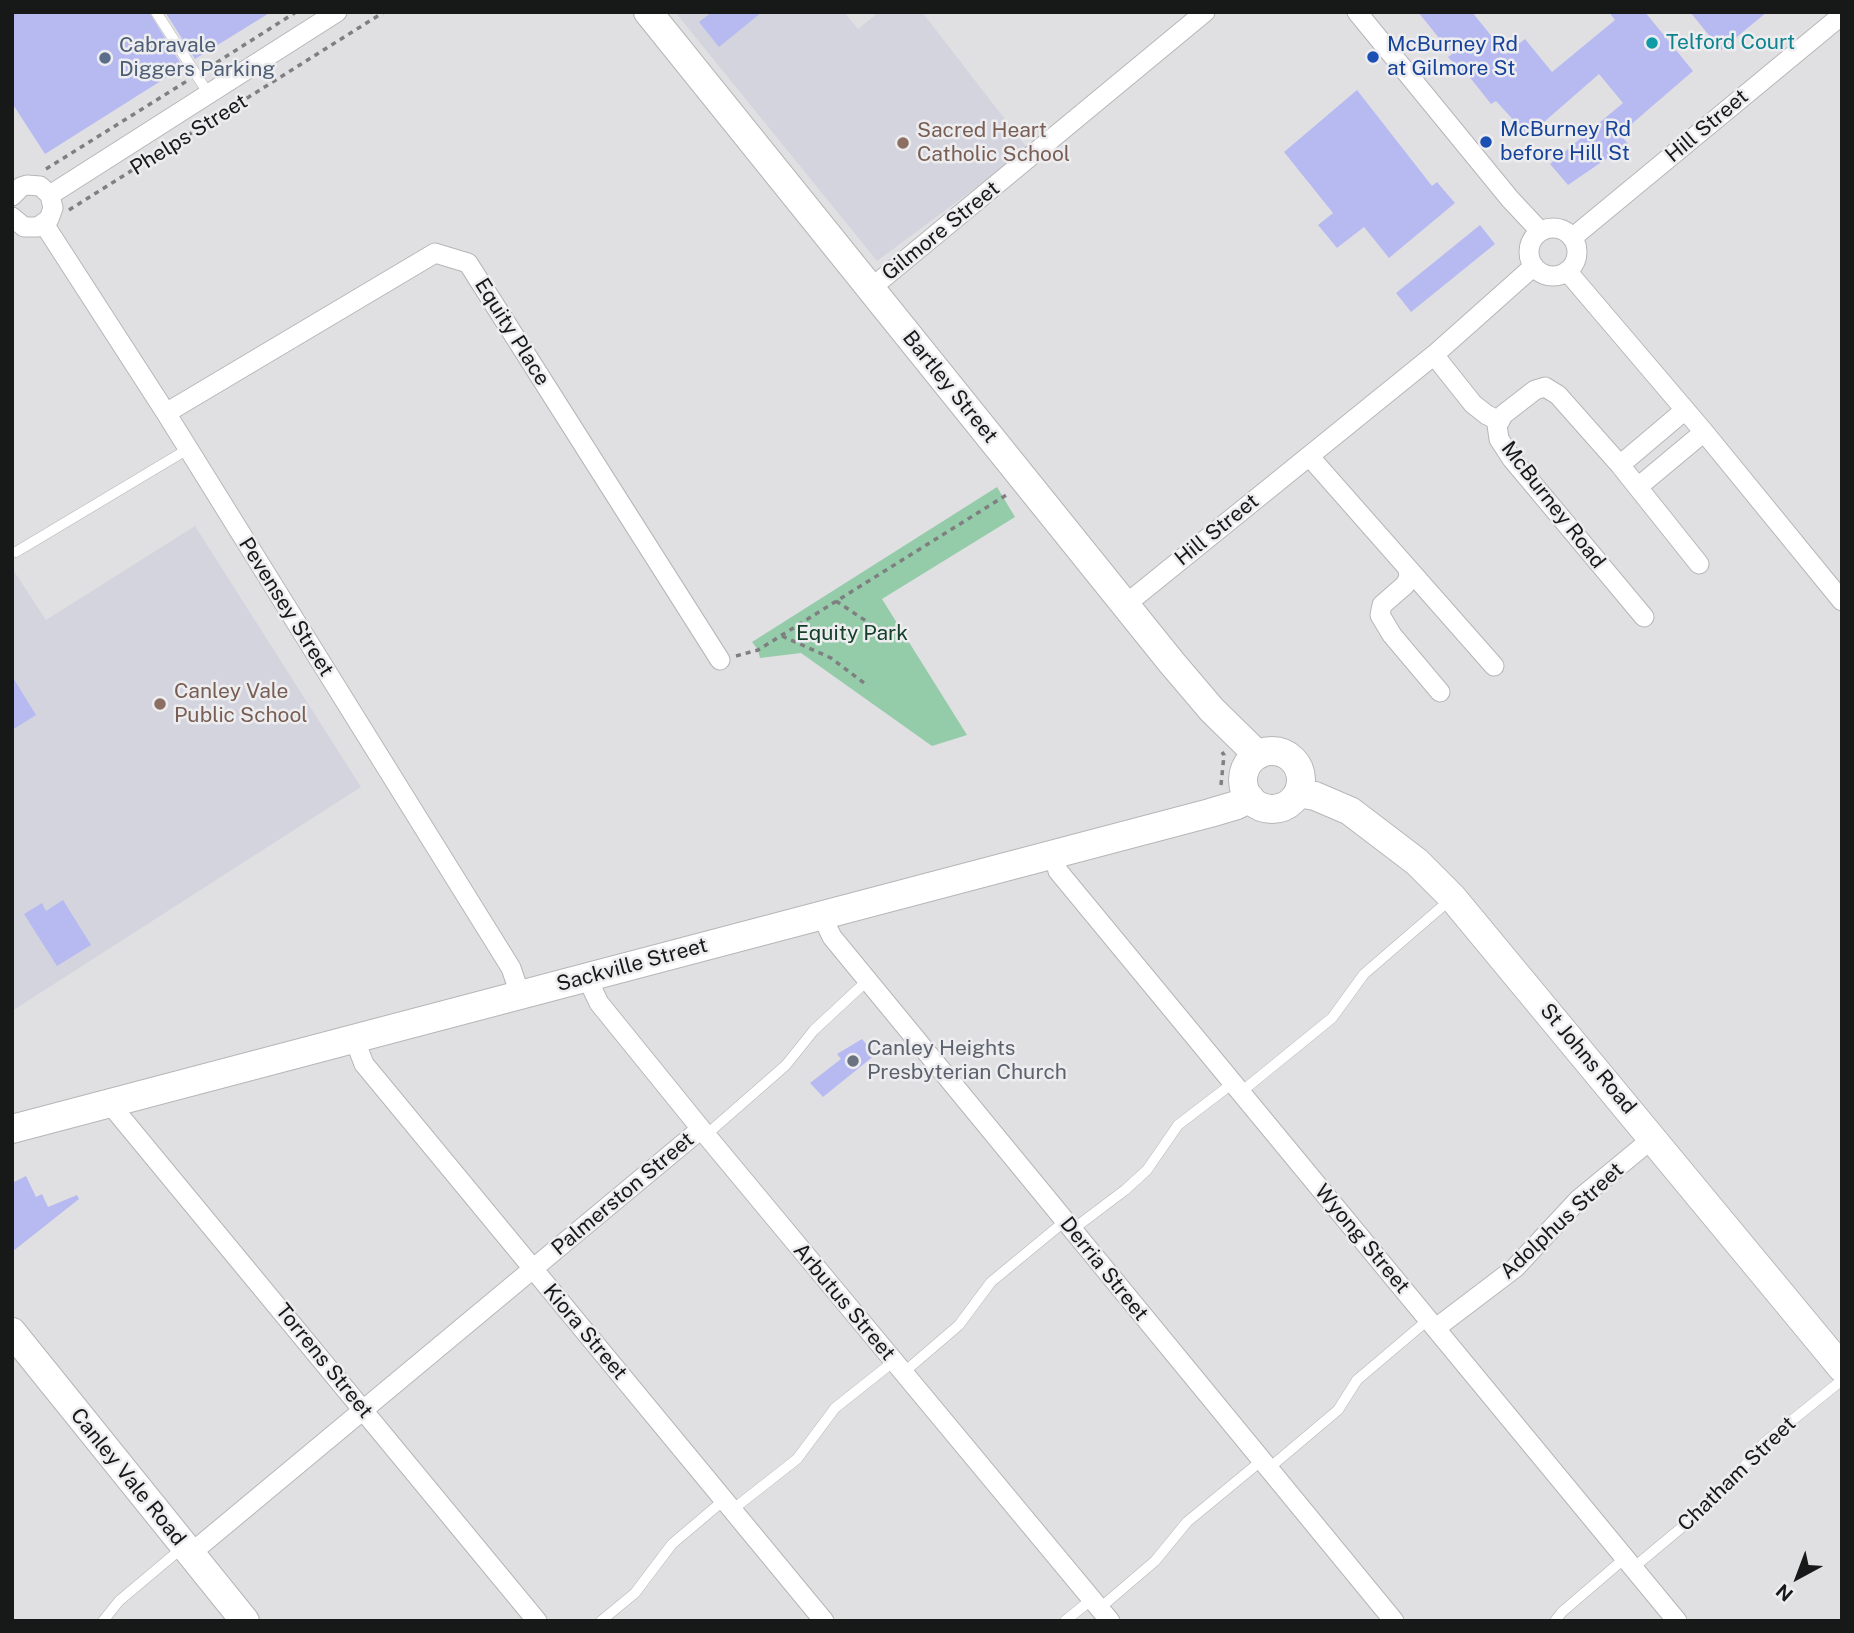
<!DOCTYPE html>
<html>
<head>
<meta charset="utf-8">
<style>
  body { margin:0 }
  #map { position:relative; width:1854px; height:1633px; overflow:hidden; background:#e0e0e3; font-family:"Public Sans",sans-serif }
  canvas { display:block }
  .frame { position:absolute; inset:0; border:14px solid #171818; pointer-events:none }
  .north { position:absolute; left:1763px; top:1542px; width:70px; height:70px; -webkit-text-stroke:5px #ededf0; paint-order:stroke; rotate:221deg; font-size:19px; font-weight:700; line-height:28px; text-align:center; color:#171818 }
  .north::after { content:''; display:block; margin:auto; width:24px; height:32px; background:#171818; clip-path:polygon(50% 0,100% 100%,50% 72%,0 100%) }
</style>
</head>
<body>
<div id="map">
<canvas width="1854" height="1633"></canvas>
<div class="frame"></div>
<div class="north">N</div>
</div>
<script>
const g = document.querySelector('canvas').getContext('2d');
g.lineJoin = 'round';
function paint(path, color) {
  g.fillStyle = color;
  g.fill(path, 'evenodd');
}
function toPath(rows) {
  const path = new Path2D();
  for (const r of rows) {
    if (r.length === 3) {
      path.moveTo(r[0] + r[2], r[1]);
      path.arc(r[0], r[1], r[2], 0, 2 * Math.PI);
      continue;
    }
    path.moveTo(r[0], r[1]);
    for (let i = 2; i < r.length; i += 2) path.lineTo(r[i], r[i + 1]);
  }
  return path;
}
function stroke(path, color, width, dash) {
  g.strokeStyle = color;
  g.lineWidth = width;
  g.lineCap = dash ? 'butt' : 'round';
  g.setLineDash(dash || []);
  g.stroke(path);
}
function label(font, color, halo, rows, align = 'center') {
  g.font = font + ' "Public Sans",sans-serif';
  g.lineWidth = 5;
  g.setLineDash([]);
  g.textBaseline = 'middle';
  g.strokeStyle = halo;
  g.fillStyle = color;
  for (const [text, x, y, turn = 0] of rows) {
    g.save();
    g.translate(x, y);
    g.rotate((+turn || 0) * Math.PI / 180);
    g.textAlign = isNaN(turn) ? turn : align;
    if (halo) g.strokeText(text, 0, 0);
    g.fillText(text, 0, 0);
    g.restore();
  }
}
const built = toPath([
  [675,12,844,12,858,29,879,12,922,12,1028,149,877,261],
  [195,526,361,787,12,1011,12,568,46,620]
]);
const green = toPath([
  [997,487,1015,517,882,599,967,735,932,746,801,653,760,658,758,650,752,642]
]);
const building = toPath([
  [12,12,149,12,183,67,45,154,12,103],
  [165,12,271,12,195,59],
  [712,12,762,12,719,47,699,22],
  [1418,12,1472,12,1506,54,1525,39,1552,72,1615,20,1609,12,1645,12,1693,71,1620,134,1628,144,1568,185,1550,164,1623,103,1599,74,1528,136,1496,101,1491,104,1468,75,1466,77,1448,57,1452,54],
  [1690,12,1767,12,1721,50],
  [1357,90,1432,186,1437,182,1455,203,1389,258,1364,227,1337,248,1318,225,1333,213,1284,152],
  [1480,225,1495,244,1411,312,1396,293],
  [12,676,36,715,12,730],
  [63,900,91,945,57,966,24,914,42,903,46,911],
  [862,1039,875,1055,823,1097,810,1083,841,1059,837,1054],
  [26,1176,36,1197,42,1194,48,1207,77,1195,79,1199,12,1252,12,1183]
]);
const path = toPath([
  [208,68,296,12],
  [46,169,187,81],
  [69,210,384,12],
  [836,601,872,625,889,642],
  [782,636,831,658,864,683],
  [736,656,758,650,1008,494],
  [1221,785,1224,755,1222,752]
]);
const lane = toPath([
  [156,12,208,93],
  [16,552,188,449],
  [1241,1092,1332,1018,1364,974,1451,899],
  [706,1135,786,1065,814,1030,868,980],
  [1072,1230,1125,1190,1147,1170,1178,1125,1233,1083],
  [903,1373,959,1325,991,1282,1065,1221],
  [1268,1469,1338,1410,1357,1380,1429,1319],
  [732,1510,797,1459,835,1408,893,1362],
  [1633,1568,1717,1498,1764,1443,1842,1380],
  [1100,1608,1155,1561,1187,1522,1261,1461],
  [103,1621,119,1601,182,1548],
  [601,1621,635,1593,672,1544,724,1500],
  [1065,1621,1092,1599],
  [1555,1621,1562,1612,1625,1558]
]);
const street = toPath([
  [1357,12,1510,199,1540,231],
  [50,195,337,12],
  [12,196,21,187,27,185,40,186,50,195,53,208,49,219,38,227,24,227,12,217],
  [44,224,166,413,511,968,520,994],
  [1553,252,24],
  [1572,238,1842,15],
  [1567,271,1704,432,1842,601],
  [870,289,1205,12],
  [1434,355,1473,404,1487,415,1500,421],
  [166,413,435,253,468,263,720,660],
  [1309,456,1494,666],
  [1620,465,1685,410],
  [1638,487,1704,432],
  [1408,570,1409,577,1405,585,1382,605,1380,615,1392,635,1440,692],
  [1125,605,1434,355,1534,266],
  [1644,617,1512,459,1499,439,1497,425,1504,414,1535,390,1545,387,1558,395,1620,465,1699,564],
  [1054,854,1058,871,1677,1621],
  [821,914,832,937,1394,1621],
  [587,978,599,1003,706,1135,1110,1621],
  [354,1038,364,1064,824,1621],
  [110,1104,537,1621],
  [1436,1328,1515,1268,1579,1199,1653,1138],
  [190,1554,701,1129]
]);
const secondary = toPath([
  [648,12,1172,663,1212,710,1258,755],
  [1272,780,29],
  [1298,793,1315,796,1350,811,1417,862,1452,897,1842,1368],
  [12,1129,1210,813,1237,805,1250,798],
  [12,1332,245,1621]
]);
const markers = [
  [1652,43,7,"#0f9aa8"],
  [1373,57,7,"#1a4fb4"],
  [105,58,7,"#5c6f8a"],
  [1486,142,7,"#1a4fb4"],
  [903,143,7,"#8d6e63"],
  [160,704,7,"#8d6e63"],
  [853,1061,7,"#6b7280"]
];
const cultureNames = [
  ["Telford Court",1666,43]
];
const transitNames = [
  ["McBurney Rd",1387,45],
  ["at Gilmore St",1387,69],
  ["McBurney Rd",1500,130],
  ["before Hill St",1500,154]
];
const serviceNames = [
  ["Cabravale",119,46],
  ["Diggers Parking",119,70]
];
const streetNames = [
  ["Hill Street",1707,126,-40],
  ["Phelps Street",189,135,-32],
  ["Gilmore Street",941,231,-39],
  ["Equity Place",512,332,58],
  ["Bartley Street",950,387,51],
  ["McBurney Road",1553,505,52],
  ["Hill Street",1217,530,-39],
  ["Pevensey Street",286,607,58],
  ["Sackville Street",632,965,-15],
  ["St Johns Road",1588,1059,50],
  ["Palmerston Street",623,1194,-40],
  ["Adolphus Street",1562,1221,-43],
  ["Wyong Street",1362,1239,50],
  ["Derria Street",1104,1269,51],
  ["Arbutus Street",844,1302,50],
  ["Kiora Street",585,1332,50],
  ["Torrens Street",324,1361,51],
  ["Chatham Street",1737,1474,-44],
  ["Canley Vale Road",128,1477,51]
];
const educationNames = [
  ["Sacred Heart",917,131],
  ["Catholic School",917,155],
  ["Canley Vale",174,692],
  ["Public School",174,716]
];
const parkNames = [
  ["Equity Park",852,634]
];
const worshipNames = [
  ["Canley Heights",867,1049],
  ["Presbyterian Church",867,1073]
];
paint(built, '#d3d4de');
paint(green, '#94cba9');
paint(building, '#b7baf1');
stroke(lane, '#b6b6b8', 11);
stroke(street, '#b6b6b8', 21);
stroke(secondary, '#b6b6b8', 30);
stroke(path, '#7f7f81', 3.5, [5, 5]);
stroke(lane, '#fff', 10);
stroke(street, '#fff', 19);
stroke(secondary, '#fff', 28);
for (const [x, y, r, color] of markers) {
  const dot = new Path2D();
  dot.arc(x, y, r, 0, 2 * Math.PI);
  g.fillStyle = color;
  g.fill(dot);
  stroke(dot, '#ededf0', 2.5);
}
label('21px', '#0d838f', '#ededf0', cultureNames, 'left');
label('21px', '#164399', '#ededf0', transitNames, 'left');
label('21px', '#4e5e75', '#ededf0', serviceNames, 'left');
label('21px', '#171818', '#ededf0', streetNames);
label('21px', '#785e54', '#ededf0', educationNames, 'left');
label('21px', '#134028', '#ededf0', parkNames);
label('21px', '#5b616d', '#ededf0', worshipNames, 'left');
</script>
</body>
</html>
